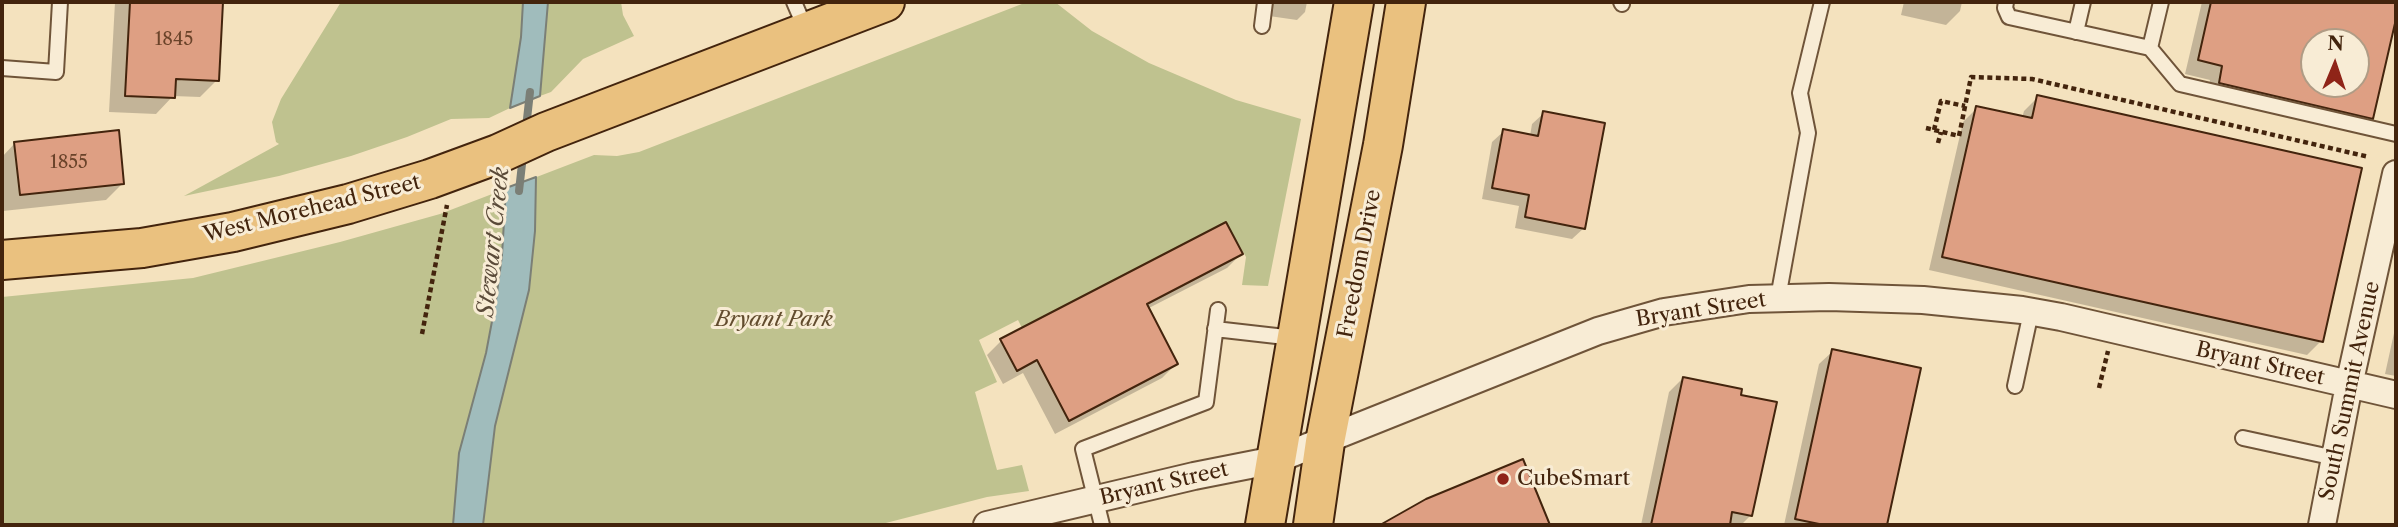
<!DOCTYPE html>
<html>
<head>
<meta charset="utf-8">
<style>
  body { margin:0 }
  #map { position:relative; width:2398px; height:527px; overflow:hidden; background:#f4e2be; font-family:"Libre Caslon Text",serif }
  canvas { display:block }
  .frame { position:absolute; inset:0; border:4px solid #43240d; pointer-events:none }
  .north { position:absolute; left:2300px; top:28px; width:70px; height:70px; box-sizing:border-box; background:#f8ecd5; border:2px solid #b09c85; border-radius:50%; rotate:2deg; font-size:19px; font-weight:700; line-height:28px; text-align:center; color:#43240d }
  .north::after { content:''; display:block; margin:auto; width:24px; height:32px; background:#8f2418; clip-path:polygon(50% 0,100% 100%,50% 72%,0 100%) }
</style>
</head>
<body>
<div id="map">
<canvas width="2398" height="527"></canvas>
<div class="frame"></div>
<div class="north">N</div>
</div>
<script>
const g = document.querySelector('canvas').getContext('2d');
g.lineJoin = 'round';
function paint(path, color) {
  g.fillStyle = color;
  g.fill(path, 'evenodd');
}
function toPath(rows) {
  const path = new Path2D();
  for (const r of rows) {
    path.moveTo(r[0], r[1]);
    for (let i = 2; i < r.length; i += 2) path.lineTo(r[i], r[i + 1]);
  }
  return path;
}
function stroke(path, color, width, dash) {
  g.strokeStyle = color;
  g.lineWidth = width;
  g.lineCap = dash ? 'butt' : 'round';
  g.setLineDash(dash || []);
  g.stroke(path);
}
function label(font, color, halo, rows, align = 'center') {
  g.font = font + ' "Libre Caslon Text",serif';
  g.lineWidth = 6;
  g.setLineDash([]);
  g.textBaseline = 'middle';
  g.strokeStyle = halo;
  g.fillStyle = color;
  for (const [text, x, y, turn = 0] of rows) {
    g.save();
    g.translate(x, y);
    g.rotate((+turn || 0) * Math.PI / 180);
    g.textAlign = isNaN(turn) ? turn : align;
    if (halo) g.strokeText(text, 0, 0);
    g.fillText(text, 0, 0);
    g.restore();
  }
}
const green = toPath([
  [341,2,523,2,521,37,510,108,489,118,451,119,407,137,351,156,279,176,184,196,279,144,276,142,272,122,281,99],
  [548,2,621,2,623,15,634,36,583,59,551,92,540,96],
  [1027,2,1055,2,1092,31,1149,63,1236,100,1301,119,1268,286,1242,285,1246,257,1226,222,1022,328,1018,320,979,340,997,382,975,392,997,470,1022,465,1029,491,987,497,878,525,2,525,2,297,193,278,340,242,440,214,594,155,617,156,639,152]
]);
const water = toPath([
  [523,2,548,2,540,96,510,108,521,37,523,2],
  [536,177,535,231,529,290,495,426,483,525,453,525,459,453,486,353,496,300,502,255,506,188,536,177]
]);
const shadow = toPath([
  [115,2,221,2,217,80,200,97,173,96,156,114,109,112],
  [1271,2,1307,2,1305,12,1297,20,1269,16],
  [1904,2,1962,2,1960,11,1946,25,1901,15],
  [2202,2,2396,2,2396,11,2372,118,2358,132,2206,97,2210,80,2185,74],
  [2314,42,2356,42,2356,84,2314,84],
  [2038,97,2321,341,2307,355,1929,270,1963,122,1977,108,2022,118,2024,111],
  [1544,113,1584,228,1572,239,1515,228,1519,206,1482,199,1492,142,1504,131,1530,136,1532,124],
  [15,143,123,183,106,200,3,211,2,157],
  [1241,254,1227,268,1147,309,1176,364,1162,378,1055,434,1023,373,1003,384,987,355,1001,341],
  [2396,324,2396,376,2385,374],
  [1833,351,1919,369,1885,525,1784,525,1819,364],
  [1683,378,1751,515,1741,525,1641,525,1669,392],
  [1522,461,1548,525,1387,525,1393,520]
]);
const stream = toPath([
  [526,128,530,92],
  [519,191,523,155]
]);
const building = toPath([
  [130,2,223,2,219,81,176,79,175,98,125,96,130,2],
  [2211,2,2396,2,2396,19,2373,119,2219,83,2222,66,2198,60,2211,2],
  [2314,42,2356,42,2356,84,2314,84,2314,42],
  [2037,95,2362,168,2323,342,1942,257,1976,106,2032,118,2037,95],
  [1543,111,1605,123,1585,229,1525,217,1529,195,1492,188,1503,129,1538,136,1543,111],
  [119,130,124,184,20,195,14,142,119,130],
  [1226,222,1243,254,1147,304,1178,364,1069,421,1037,360,1017,371,1000,339,1226,222],
  [1832,349,1921,368,1887,525,1824,525,1795,519,1832,349],
  [1683,377,1742,389,1741,395,1777,402,1752,516,1732,512,1730,525,1651,525,1683,377],
  [1523,459,1550,525,1380,525,1426,499,1523,459]
]);
const path = toPath([
  [1926,128,1959,136,1971,77,2032,79,2369,157],
  [1934,130,1941,101,1965,106],
  [1938,143,1941,132],
  [422,334,447,205],
  [2099,388,2108,351]
]);
const service = toPath([
  [794,2,806,30],
  [1621,2,1622,4],
  [2006,2,2005,8,2009,17,2150,48,2180,84,2396,134],
  [1262,26,1265,2],
  [2076,32,2083,2],
  [2150,48,2161,2],
  [2,68,56,72,60,2],
  [1778,298,1808,133,1800,93,1822,2],
  [1215,329,1294,338],
  [2015,386,2031,312],
  [2243,438,2335,458],
  [1102,525,1083,449,1206,402,1218,310]
]);
const minor = toPath([
  [987,525,1194,476,1275,460,1598,331,1664,312,1749,299,1829,297,1923,300,2022,310,2061,317,2396,395],
  [2322,525,2349,385,2396,174]
]);
const primary = toPath([
  [2,260,142,248,233,232,348,204,430,179,498,154,546,132,885,2],
  [1265,525,1354,2],
  [1313,525,1325,442,1383,145,1406,2]
]);
const markers = [
  [1503,479,7,"#8f2418"]
];
const numberNames = [
  ["1845",174,40],
  ["1855",69,163]
];
const streetNames = [
  ["West Morehead Street",312,209,-14],
  ["Freedom Drive",1360,264,-79],
  ["Bryant Street",1701,310,-9],
  ["Bryant Street",2260,364,13],
  ["South Summit Avenue",2350,391,-78],
  ["Bryant Street",1164,484,-13]
];
const parkNames = [
  ["Bryant Park",774,320]
];
const poiNames = [
  ["CubeSmart",1517,479]
];
const waterNames = [
  ["Stewart Creek",494,242,-84]
];
paint(green, '#bfc28f');
paint(water, '#a0bcbc');
stroke(water, '#7b7f76', 2);
paint(shadow, '#0003');
stroke(stream, '#7b7f76', 8);
paint(building, '#de9f83');
stroke(building, '#43240d', 2);
stroke(service, '#6f5439', 18);
stroke(minor, '#6f5439', 30);
stroke(primary, '#43240d', 42);
stroke(path, '#43240d', 4.5, [5, 3.5]);
stroke(service, '#f8ecd5', 14);
stroke(minor, '#f8ecd5', 26);
stroke(primary, '#eac17f', 38);
for (const [x, y, r, color] of markers) {
  const dot = new Path2D();
  dot.arc(x, y, r, 0, 2 * Math.PI);
  g.fillStyle = color;
  g.fill(dot);
  stroke(dot, '#f8ecd5', 2.5);
}
label('18px', '#6a432a', null, numberNames);
label('21px', '#43240d', '#f8ecd5', streetNames);
label('italic 21px', '#624c2e', '#f8ecd5', parkNames);
label('21px', '#43240d', '#f8ecd5', poiNames, 'left');
label('italic 23px', '#5a4a39', '#f8ecd5', waterNames);
</script>
</body>
</html>
